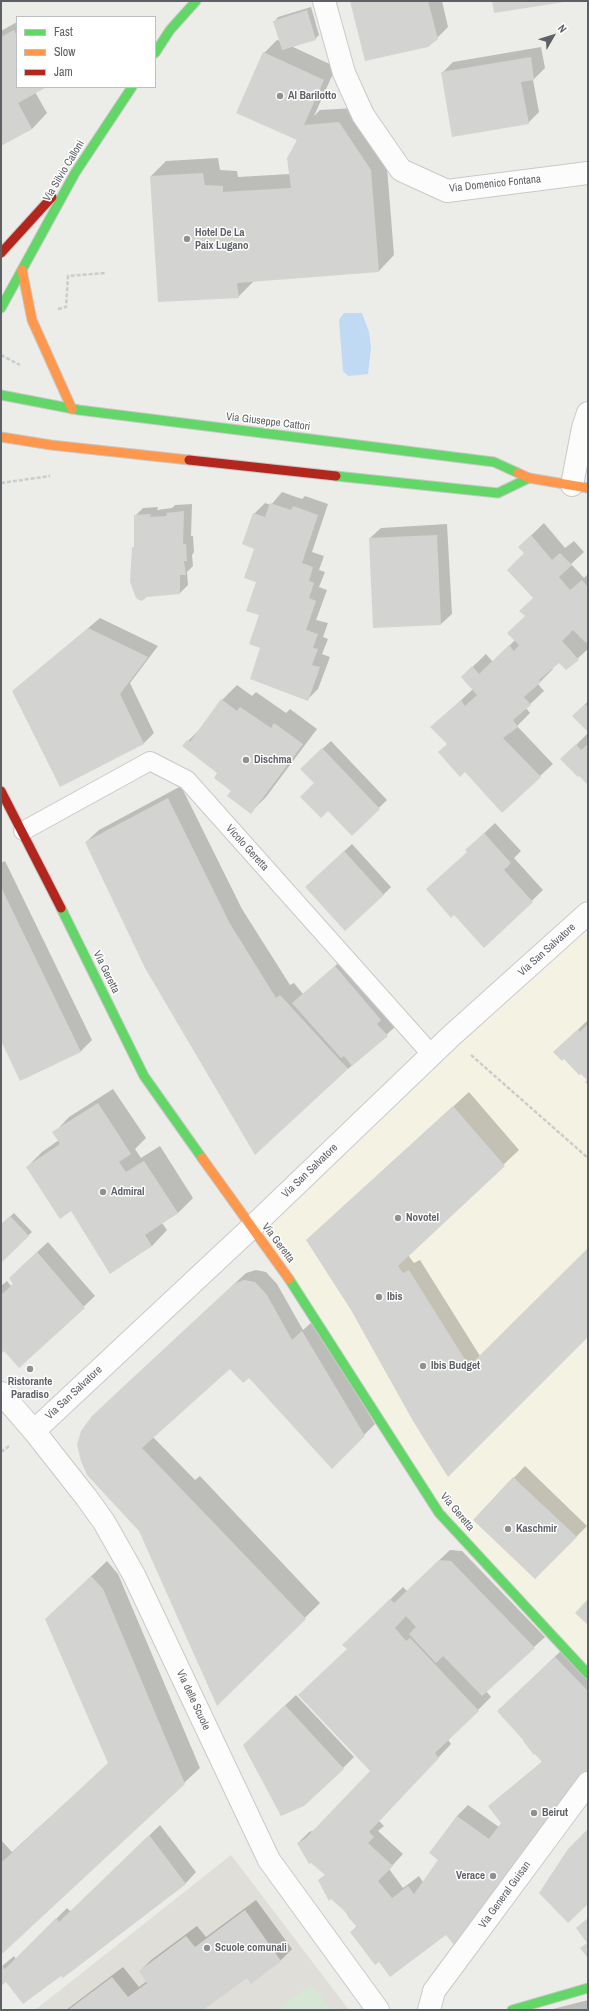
<!DOCTYPE html>
<html>
<head>
<meta charset="utf-8">
<style>
  body { margin:0 }
  #map { position:relative; width:589px; height:2011px; overflow:hidden; background:#ecece8; font-family:"Archivo Narrow",sans-serif }
  canvas { display:block }
  .frame { position:absolute; inset:0; border:2px solid #5d6065; pointer-events:none }
  .legend { position:absolute; left:16px; top:16px; width:140px; height:72px; box-sizing:border-box; background:#fff; border:1px solid #bebfc1; margin:0; padding:5px 7px; list-style:none; font-size:12px; color:#5d6065 }
  .legend li { display:flex; align-items:center; gap:8px; height:20px }
  .legend b { width:20px; border:1px solid #bebfc1 }
  .north { position:absolute; left:533px; top:16px; width:40px; height:40px; -webkit-text-stroke:3px #fff; paint-order:stroke; rotate:51deg; font-size:11px; font-weight:700; line-height:16px; text-align:center; color:#5d6065 }
  .north::after { content:''; display:block; margin:auto; width:14px; height:18px; background:#5d6065; clip-path:polygon(50% 0,100% 100%,50% 72%,0 100%) }
</style>
</head>
<body>
<div id="map">
<canvas width="589" height="2011"></canvas>
<div class="frame"></div>
<ul class="legend">
<li><b style="height:5px;background:#63d668"></b>Fast</li>
<li><b style="height:5px;background:#ff974d"></b>Slow</li>
<li><b style="height:5px;background:#b3261e"></b>Jam</li>
</ul>
<div class="north">N</div>
</div>
<script>
const g = document.querySelector('canvas').getContext('2d');
g.lineJoin = 'round';
function paint(path, color) {
  g.fillStyle = color;
  g.fill(path, 'evenodd');
}
function toPath(rows) {
  const path = new Path2D();
  for (const r of rows) {
    path.moveTo(r[0], r[1]);
    for (let i = 2; i < r.length; i += 2) path.lineTo(r[i], r[i + 1]);
  }
  return path;
}
function stroke(path, color, width, dash) {
  g.strokeStyle = color;
  g.lineWidth = width;
  g.lineCap = dash ? 'butt' : 'round';
  g.setLineDash(dash || []);
  g.stroke(path);
}
function label(font, color, halo, rows, align = 'center') {
  g.font = font + ' "Archivo Narrow",sans-serif';
  g.lineWidth = 3;
  g.setLineDash([]);
  g.textBaseline = 'middle';
  g.strokeStyle = halo;
  g.fillStyle = color;
  for (const [text, x, y, turn = 0] of rows) {
    g.save();
    g.translate(x, y);
    g.rotate((+turn || 0) * Math.PI / 180);
    g.textAlign = isNaN(turn) ? turn : align;
    if (halo) g.strokeText(text, 0, 0);
    g.fillText(text, 0, 0);
    g.restore();
  }
}
const commercial = toPath([
  [588,913,588,1674,439,1513,251,1228]
]);
const education = toPath([
  [231,1855,349,2010,35,2010,192,1886]
]);
const green = toPath([
  [311,1984,332,2010,277,2010]
]);
const water = toPath([
  [344,313,362,313,369,332,371,348,368,374,348,376,343,371,339,320]
]);
const shadow = toPath([
  [352,1,442,1,448,27,437,38],
  [311,7,319,35,315,39,291,46,336,67,314,116,320,110,355,108,386,155,394,255,379,271,254,281,238,297,151,176,166,161,218,158,220,170,237,171,238,177,290,174,297,139,264,53,277,40,281,41,275,21,278,17],
  [17,22,17,87,45,87,35,92,47,113,32,129,1,145,1,31],
  [541,47,545,68,533,80,539,112,528,123,442,73,453,62],
  [282,492,302,499,305,496,328,504,312,552,324,556,319,570,325,572,319,587,327,590,316,620,328,623,323,637,328,639,322,654,330,657,318,689,307,700,262,648,254,514,265,503,271,505],
  [192,504,191,536,193,536,194,552,192,555,193,566,187,572,188,585,180,593,147,596,133,548,135,546,135,516,143,508,158,507,157,510,172,508,175,505],
  [544,523,565,548,574,541,584,552,571,564,584,578,588,574,587,641,588,649,566,669,559,661,552,668,553,669,538,684,544,691,526,708,530,713,517,726,553,764,540,776,448,744,432,727,473,689,462,677,486,654,493,662,515,640,534,598,525,553,519,547],
  [447,524,452,614,441,624,370,538,381,528],
  [100,618,158,646,130,683,154,733,143,744,14,691],
  [237,685,252,696,256,692,286,713,290,709,317,729,266,797,251,812,218,772,188,741,203,726,222,700],
  [588,701,588,731,574,716],
  [588,733,588,784,575,746],
  [331,741,387,800,352,834,316,783,309,761],
  [181,786,242,909,290,985,294,983,303,994,343,959,388,1012,384,1015,395,1027,348,1069,86,842,99,830],
  [495,823,521,851,514,858,543,890,484,947,477,840],
  [352,844,391,887,383,895,314,879],
  [5,861,92,1040,81,1051,21,1080,1,1039,1,863],
  [588,1020,588,1083,588,1080,565,1042],
  [113,1089,146,1138,135,1149,141,1158,160,1146,193,1198,178,1213,162,1223,167,1230,152,1246,110,1272,72,1210,27,1167,42,1152,59,1140,54,1133,69,1117],
  [469,1092,519,1150,408,1255,414,1263,420,1260,480,1356,588,1249,588,1336,448,1475,351,1309,307,1240],
  [14,1213,32,1232,1,1261,1,1225],
  [48,1242,95,1296,19,1367,4,1350,1,1350,1,1286,7,1281,11,1286,14,1283,21,1267],
  [256,1270,266,1272,277,1284,303,1330,313,1321,375,1424,332,1467,249,1376,230,1368,153,1437,195,1480,200,1476,320,1603,218,1704,104,1405,246,1273],
  [525,1466,587,1526,535,1578,474,1520],
  [450,1550,462,1551,545,1637,486,1691,491,1697,448,1740,451,1744,379,1821,384,1826,378,1831,403,1854,389,1869,403,1888,419,1876,423,1882,439,1859,430,1853,457,1816,468,1805,499,1827,502,1823,489,1806,543,1761,498,1711,566,1646,588,1669,588,1774,379,1961,351,1932,357,1926,319,1880,326,1874,298,1843,309,1832,315,1830,372,1771,348,1649,344,1645,403,1587,407,1591],
  [107,1561,118,1574,200,1768,1,1954,1,1840,12,1852,109,1763,62,1604],
  [296,1695,354,1757,343,1768,255,1734],
  [160,1825,196,1872,186,1883,63,1977,61,1974,6,1981,1,1985,1,1967,14,1956,16,1959,67,1908,71,1912],
  [256,1900,292,1949,281,1960,251,1983,247,1976,201,2010,66,2010,123,1967,139,1987,147,1981,140,1971,151,1960,197,1926,206,1937],
  [588,2000,588,2010,549,2010]
]);
const building = toPath([
  [350,1,428,1,438,39,428,47,365,61],
  [492,1,564,1,564,2,494,13],
  [307,10,316,40,282,50,273,21],
  [14,30,17,36,17,87,45,88,18,103,32,129,1,146,1,37],
  [263,52,324,80,304,125,339,122,371,170,379,272,237,283,239,298,158,302,150,176,203,173,205,185,223,186,223,192,291,188,287,158,297,140,236,113],
  [531,57,534,80,521,82,529,124,452,137,441,72],
  [270,503,291,510,293,506,318,515,302,563,313,567,309,581,314,583,309,598,316,601,306,630,318,634,313,648,318,649,312,665,320,667,308,701,250,679,260,648,249,644,259,615,246,611,256,582,244,578,254,549,242,544,253,513,265,517],
  [184,511,183,544,186,544,187,561,184,561,186,575,180,575,180,594,147,597,142,601,139,600,136,598,130,582,132,547,134,548,134,515,151,514,150,517,167,516,166,513],
  [437,535,441,625,373,628,369,538],
  [531,535,552,560,560,553,572,565,559,577,570,590,582,580,588,587,588,641,586,643,573,630,562,641,579,660,566,670,559,663,539,680,541,682,524,697,531,705,513,720,518,727,503,738,541,777,502,813,465,772,460,777,438,752,447,744,430,727,461,700,465,706,477,695,461,677,472,666,479,674,509,645,514,651,519,645,507,633,525,616,519,611,533,598,507,570,524,553,518,547],
  [88,628,148,657,120,694,144,744,60,787,12,691],
  [221,699,237,711,240,707,271,728,274,723,303,744,251,814,227,796,231,791,214,778,217,773,182,746,187,740,190,742],
  [585,704,588,707,588,732,572,716],
  [576,744,581,750,588,744,588,785,579,776,578,777,560,759],
  [322,748,380,809,352,836,328,811,321,818,300,797,314,783,300,769],
  [168,798,229,922,276,998,280,995,348,1069,255,1155,145,968,85,842],
  [484,833,511,863,504,870,533,902,484,948,454,915,451,918,426,889,467,852,465,850],
  [344,851,384,895,345,931,305,887],
  [1,887,81,1052,20,1081,1,1041],
  [335,966,381,1020,377,1024,388,1036,352,1066,344,1056,341,1058,292,1003],
  [588,1024,588,1085,585,1082,587,1080,581,1074,579,1075,564,1059,562,1061,553,1052,578,1029,580,1032],
  [98,1103,131,1154,119,1162,126,1172,144,1161,178,1213,145,1235,152,1246,110,1274,71,1211,60,1219,26,1167,60,1144,52,1132],
  [453,1106,505,1166,398,1266,403,1273,409,1270,469,1366,588,1248,588,1337,448,1477,413,1421,351,1310,306,1240],
  [10,1216,29,1236,1,1263,1,1224],
  [37,1252,85,1308,19,1368,4,1351,3,1353,1,1351,1,1295,13,1284,9,1278],
  [244,1280,255,1282,267,1295,292,1340,302,1331,365,1436,332,1469,249,1378,243,1383,230,1369,142,1448,306,1619,217,1706,139,1531,87,1475,81,1461,77,1445,81,1431,92,1416,234,1284],
  [513,1477,577,1537,535,1579,473,1520],
  [439,1560,451,1561,535,1648,482,1696,443,1656,436,1663,409,1634,416,1627,406,1616,395,1628,406,1641,410,1638,479,1711,435,1753,439,1758,369,1832,374,1837,368,1843,393,1866,378,1881,392,1898,408,1886,414,1894,438,1860,429,1853,457,1816,489,1839,501,1823,488,1806,542,1762,535,1754,534,1755,523,1741,524,1741,497,1711,555,1657,588,1691,588,1772,458,1950,446,1935,390,1977,379,1962,375,1965,350,1932,357,1927,347,1916,349,1915,331,1899,329,1901,318,1880,325,1875,311,1863,309,1864,297,1843,305,1839,370,1771,298,1695,347,1649,342,1645,390,1599,394,1603],
  [91,1576,103,1589,185,1784,1,1955,1,1863,108,1763,45,1619],
  [588,1599,588,1625,575,1613],
  [285,1705,344,1769,304,1806,281,1816,243,1745],
  [588,1829,588,1904,568,1923,539,1893,568,1849],
  [149,1835,186,1884,63,1978,61,1976,23,2004,6,1982,1,1986,1,1967,2,1966,5,1969,56,1918,59,1922],
  [245,1910,281,1961,251,1984,247,1978,203,2010,68,2010,112,1977,128,1997,147,1983,139,1971,186,1936,195,1947],
  [588,1918,588,1958,580,1948,587,1943,576,1928]
]);
const path = toPath([
  [58,309,66,307,68,276,106,273],
  [1,355,20,365],
  [1,483,50,476],
  [471,1055,588,1158],
  [1,1452,9,1446]
]);
const lane = toPath([
  [23,831,150,761,187,780,432,1055]
]);
const street = toPath([
  [324,1,344,73,363,115,401,170,447,191,588,173],
  [572,485,583,428,588,413],
  [1,1393,34,1431,86,1497,104,1522,134,1575,269,1860,378,2010],
  [34,1431,251,1228,450,1037,588,913],
  [429,2010,434,1991,588,1783]
]);
const fast = toPath([
  [155,53,170,30,196,1],
  [1,308,75,173,132,87],
  [1,395,79,410,494,462,518,473],
  [336,476,498,493,529,478],
  [61,908,144,1076,202,1158],
  [289,1279,439,1513,588,1674],
  [512,2010,588,1988]
]);
const slow = toPath([
  [22,270,32,320,72,409],
  [1,437,51,445,189,460],
  [518,473,529,478,588,488],
  [202,1158,289,1279]
]);
const jam = toPath([
  [1,253,52,197],
  [189,460,336,476],
  [1,791,61,908]
]);
const markers = [
  [280,96,4,"#8f9193"],
  [187,239,4,"#8f9193"],
  [246,760,4,"#8f9193"],
  [103,1192,4,"#8f9193"],
  [398,1218,4,"#8f9193"],
  [379,1297,4,"#8f9193"],
  [423,1366,4,"#8f9193"],
  [30,1369,4,"#8f9193"],
  [508,1529,4,"#8f9193"],
  [534,1813,4,"#8f9193"],
  [493,1876,4,"#8f9193"],
  [207,1948,4,"#8f9193"]
];
const poiNames = [
  ["Al Barilotto",288,96],
  ["Hotel De La",195,233],
  ["Paix Lugano",195,246],
  ["Dischma",254,760],
  ["Admiral",111,1192],
  ["Novotel",406,1218],
  ["Ibis",387,1297],
  ["Ibis Budget",431,1366],
  ["Ristorante",30,1382,"center"],
  ["Paradiso",30,1395,"center"],
  ["Kaschmir",516,1529],
  ["Beirut",542,1813],
  ["Verace",485,1876,"right"],
  ["Scuole comunali",215,1948]
];
const streetNames = [
  ["Via Silvio Calloni",64,171,-59],
  ["Via Domenico Fontana",495,184,-6],
  ["Via Giuseppe Cattori",268,422,7],
  ["Vicolo Geretta",247,848,48],
  ["Via San Salvatore",547,950,-42],
  ["Via Geretta",106,972,64],
  ["Via San Salvatore",310,1171,-44],
  ["Via Geretta",278,1243,53],
  ["Via San Salvatore",74,1393,-43],
  ["Via Geretta",457,1512,50],
  ["Via delle Scuole",193,1700,65],
  ["Via General Guisan",505,1895,-54]
];
paint(commercial, '#f4f2e2');
paint(education, '#dfded8');
paint(green, '#d6e7d5');
paint(water, '#bfdaf2');
paint(shadow, '#0003');
paint(building, '#d3d3d1');
stroke(lane, '#c9cac9', 20);
stroke(street, '#c9cac9', 24);
stroke(fast, '#c8c8c8', 11);
stroke(slow, '#c8c8c8', 11);
stroke(jam, '#c8c8c8', 11);
stroke(path, '#c9cdcb', 2.5, [4, 2]);
stroke(lane, '#fcfcfc', 18);
stroke(street, '#fcfcfc', 22);
stroke(fast, '#63d668', 9);
stroke(slow, '#ff974d', 9);
stroke(jam, '#b3261e', 9);
for (const [x, y, r, color] of markers) {
  const dot = new Path2D();
  dot.arc(x, y, r, 0, 2 * Math.PI);
  g.fillStyle = color;
  g.fill(dot);
  stroke(dot, '#fff', 1.5);
}
label('bold 11px', '#5d6065', '#fff', poiNames, 'left');
label('11px', '#5d6065', '#fff', streetNames);
</script>
</body>
</html>
